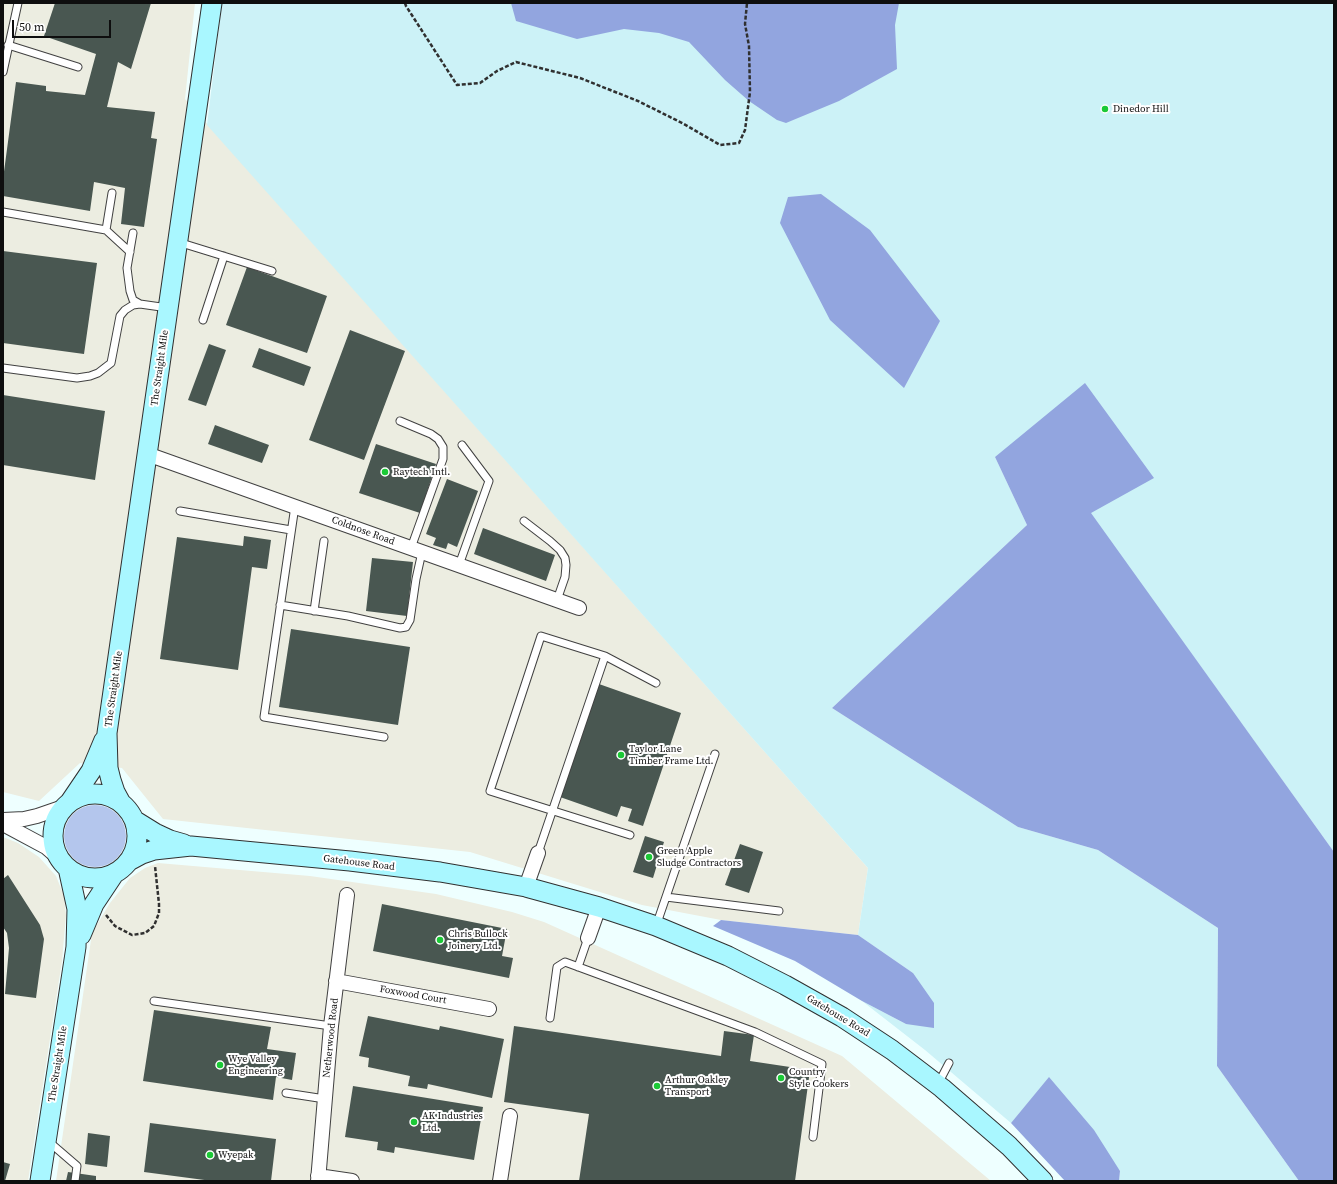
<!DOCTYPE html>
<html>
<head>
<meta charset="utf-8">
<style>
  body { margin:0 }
  #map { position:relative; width:1337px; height:1184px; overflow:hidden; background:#eff; font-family:"Source Serif 4",serif }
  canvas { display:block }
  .frame { position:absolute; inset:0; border:4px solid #0e0e0e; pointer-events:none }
  .scale { position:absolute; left:12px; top:20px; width:99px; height:18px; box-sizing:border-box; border:2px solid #0e0e0e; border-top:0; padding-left:5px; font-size:12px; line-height:14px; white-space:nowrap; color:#0e0e0e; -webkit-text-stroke:3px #fff; paint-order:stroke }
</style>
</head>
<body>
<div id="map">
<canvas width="1337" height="1184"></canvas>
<div class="frame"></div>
<div class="scale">50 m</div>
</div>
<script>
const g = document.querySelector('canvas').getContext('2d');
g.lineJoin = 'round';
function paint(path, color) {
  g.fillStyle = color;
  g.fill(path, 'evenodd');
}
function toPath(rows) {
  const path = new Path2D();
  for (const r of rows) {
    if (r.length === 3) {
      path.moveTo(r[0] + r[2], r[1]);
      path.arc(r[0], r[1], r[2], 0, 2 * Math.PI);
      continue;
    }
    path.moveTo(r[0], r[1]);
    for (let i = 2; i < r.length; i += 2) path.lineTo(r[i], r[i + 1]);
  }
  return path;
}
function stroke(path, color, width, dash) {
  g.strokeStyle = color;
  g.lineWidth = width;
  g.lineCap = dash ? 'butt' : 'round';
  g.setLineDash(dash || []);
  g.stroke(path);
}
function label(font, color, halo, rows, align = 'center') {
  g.font = font + ' "Source Serif 4",serif';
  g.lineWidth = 4;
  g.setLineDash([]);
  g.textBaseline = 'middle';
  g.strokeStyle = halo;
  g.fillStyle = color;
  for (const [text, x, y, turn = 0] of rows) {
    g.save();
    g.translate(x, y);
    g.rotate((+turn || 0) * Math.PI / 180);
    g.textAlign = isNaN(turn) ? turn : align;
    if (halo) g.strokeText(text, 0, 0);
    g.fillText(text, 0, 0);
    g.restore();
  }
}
const industrial = toPath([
  [3,3,195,3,185,99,868,868,858,935,721,920,642,905,470,852,163,819,122,768,80,763,39,801,3,792],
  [3,837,18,843,39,857,56,876,64,896,66,915,62,961,28,1181,3,1181],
  [158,863,310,876,436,894,512,912,544,922,842,1056,991,1181,56,1181,92,933,110,903,130,878,145,868]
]);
const farmland = toPath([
  [222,3,1334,3,1334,852,1090,513,995,457,1027,525,832,708,1018,827,1098,850,1218,928,1217,1066,1299,1181,1119,1181,1120,1171,1049,1078,1011,1123,925,1050,862,1001,906,1024,913,973,858,935,868,868,207,125]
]);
const green = toPath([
  [95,836,31]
]);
const forest = toPath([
  [511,3,899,3,895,25,897,69,839,101,786,123,777,120,749,101,725,80,689,42,659,33,624,29,577,39,516,21],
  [821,194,870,230,940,321,904,388,830,320,780,223,788,197],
  [1085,383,1154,478,1091,513,1334,852,1334,1181,1299,1181,1217,1066,1218,928,1098,850,1018,827,832,708,1027,525,995,457],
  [721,920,858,935,913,973,934,1003,934,1028,906,1024,862,1001,795,961,713,926],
  [1049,1077,1094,1130,1120,1171,1119,1181,1065,1181,1011,1123]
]);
const building = toPath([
  [55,3,151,3,131,69,118,62,107,107,155,112,151,138,157,139,144,227,121,224,125,188,94,182,90,211,3,196,3,179,16,82,46,86,46,91,85,95,96,54,44,36],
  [3,251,97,263,84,354,3,343],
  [247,267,327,296,307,353,226,325],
  [350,330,405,351,364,460,309,440],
  [209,344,226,350,206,406,188,400],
  [259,348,311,367,304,386,252,367],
  [3,395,105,411,95,480,3,465],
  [215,425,269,445,262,463,208,444],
  [376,444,436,464,420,513,359,493],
  [447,479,478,491,457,547,448,543,446,549,433,545,436,538,426,534],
  [483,528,555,555,546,581,474,554],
  [244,536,271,540,267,569,252,567,238,670,160,659,177,537,243,546],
  [372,558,413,562,407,616,366,611],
  [291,629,410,647,398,725,279,707],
  [599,684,681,713,643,826,628,821,632,809,621,806,617,817,560,797],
  [645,836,664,842,653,878,633,872],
  [740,844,763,852,749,893,725,885],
  [8,875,40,925,44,939,36,998,5,994,9,948,7,933,3,927,3,879],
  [382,904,507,929,502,956,513,958,509,978,373,951],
  [154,1010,271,1027,267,1049,296,1053,292,1080,276,1077,273,1100,143,1081],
  [368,1016,439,1030,440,1026,504,1039,492,1098,428,1084,427,1089,408,1086,410,1076,368,1067,369,1058,359,1056],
  [514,1026,721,1056,724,1031,754,1035,750,1061,810,1070,795,1181,579,1181,589,1114,504,1102],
  [353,1086,483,1107,474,1160,395,1147,394,1153,377,1150,378,1142,345,1137],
  [150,1123,276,1139,271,1181,212,1181,144,1172],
  [88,1133,110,1136,107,1167,85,1164],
  [3,1162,10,1164,5,1181,3,1181],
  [68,1172,96,1176,96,1181,66,1181]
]);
const path = toPath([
  [405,3,406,6,457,85,480,83,497,71,516,62,580,78,638,101,684,124,720,145,739,143,745,130,750,92,749,46,745,24,747,3],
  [106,915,115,926,132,935,145,933,154,926,159,913,159,904,155,866]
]);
const lane = toPath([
  [8,45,78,67],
  [3,72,18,3],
  [112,193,106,230,130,252],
  [3,212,106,230],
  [133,233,127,268,130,291,133,300,140,304,168,308],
  [178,242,272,271],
  [203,320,224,256],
  [3,368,77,378,90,376,98,373,111,363,120,316,125,310,133,305,140,304],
  [400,421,431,434,438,439,443,447,443,459,411,548],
  [295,506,264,717,384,737],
  [180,511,291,530],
  [524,521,550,541,560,550,565,558,566,565,565,577,557,600],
  [459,565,489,481,462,445],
  [280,605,348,616,400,628,406,627,410,620,416,579,422,552],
  [314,611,324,541],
  [630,835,490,791,541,636,605,656,656,683],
  [538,853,605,656],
  [666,897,779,911],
  [656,926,715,754],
  [578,967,588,938],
  [154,1001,331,1026],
  [550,1018,557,967,565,962,755,1032,822,1064,813,1137],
  [938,1084,949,1063],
  [286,1093,325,1099],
  [48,1141,77,1166,75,1181]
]);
const street = toPath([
  [147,454,579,608],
  [3,820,24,819,37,816,66,806],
  [3,824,46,847,61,860],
  [526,887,538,853],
  [588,938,599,907],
  [336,981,489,1009],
  [318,1176,352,1181],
  [318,1181,331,1026,347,895],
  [500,1181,510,1116]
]);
const secondary = toPath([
  [95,836,42],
  [70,802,91,771,104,740],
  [121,803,115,792,111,780,108,768,107,733,212,3],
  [134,820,155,833,170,840,184,844],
  [129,861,142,854,154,850,191,846,350,861,440,872,526,887,599,907,656,926,728,956,785,985,842,1017,892,1050,942,1088,1009,1146,1043,1181],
  [81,935,94,904,114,874],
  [40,1181,76,947,77,909,68,868]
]);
const markers = [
  [1105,109,4,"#1bc936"],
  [385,472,4,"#1bc936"],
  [621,755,4,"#1bc936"],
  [649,857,4,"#1bc936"],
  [440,940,4,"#1bc936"],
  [220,1065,4,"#1bc936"],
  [781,1078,4,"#1bc936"],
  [657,1086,4,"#1bc936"],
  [414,1122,4,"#1bc936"],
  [210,1155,4,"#1bc936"]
];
const poiNames = [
  ["Dinedor Hill",1113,109],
  ["Raytech Intl.",393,472],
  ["Taylor Lane",629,749],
  ["Timber Frame Ltd.",629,761],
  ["Green Apple",657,851],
  ["Sludge Contractors",657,863],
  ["Chris Bullock",448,934],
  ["Joinery Ltd.",448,946],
  ["Wye Valley",228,1059],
  ["Engineering",228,1071],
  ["Country",789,1072],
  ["Style Cookers",789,1084],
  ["Arthur Oakley",665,1080],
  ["Transport",665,1092],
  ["AK Industries",422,1116],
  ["Ltd.",422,1128],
  ["Wyepak",218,1155]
];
const streetNames = [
  ["The Straight Mile",160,368,-82],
  ["Coldnose Road",363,531,20],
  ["The Straight Mile",114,689,-82],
  ["Gatehouse Road",359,863,7],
  ["Foxwood Court",413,995,10],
  ["Gatehouse Road",838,1016,31],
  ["Netherwood Road",331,1038,-84],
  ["The Straight Mile",58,1064,-81]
];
paint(industrial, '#ecede1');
paint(farmland, '#ccf2f7');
paint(green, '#b4c6ed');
paint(forest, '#92a5df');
paint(building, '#495751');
stroke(lane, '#414141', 9);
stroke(street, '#414141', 16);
stroke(secondary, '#303030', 21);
stroke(path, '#303030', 2.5, [4, 2]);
stroke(lane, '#fff', 7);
stroke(street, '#fff', 14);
stroke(secondary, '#a9f7ff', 19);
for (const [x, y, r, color] of markers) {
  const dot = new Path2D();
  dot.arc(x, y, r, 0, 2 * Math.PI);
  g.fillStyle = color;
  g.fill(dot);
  stroke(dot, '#fff', 1.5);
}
label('10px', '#0e0e0e', '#fff', poiNames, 'left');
label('10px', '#0e0e0e', '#fff', streetNames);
</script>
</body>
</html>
